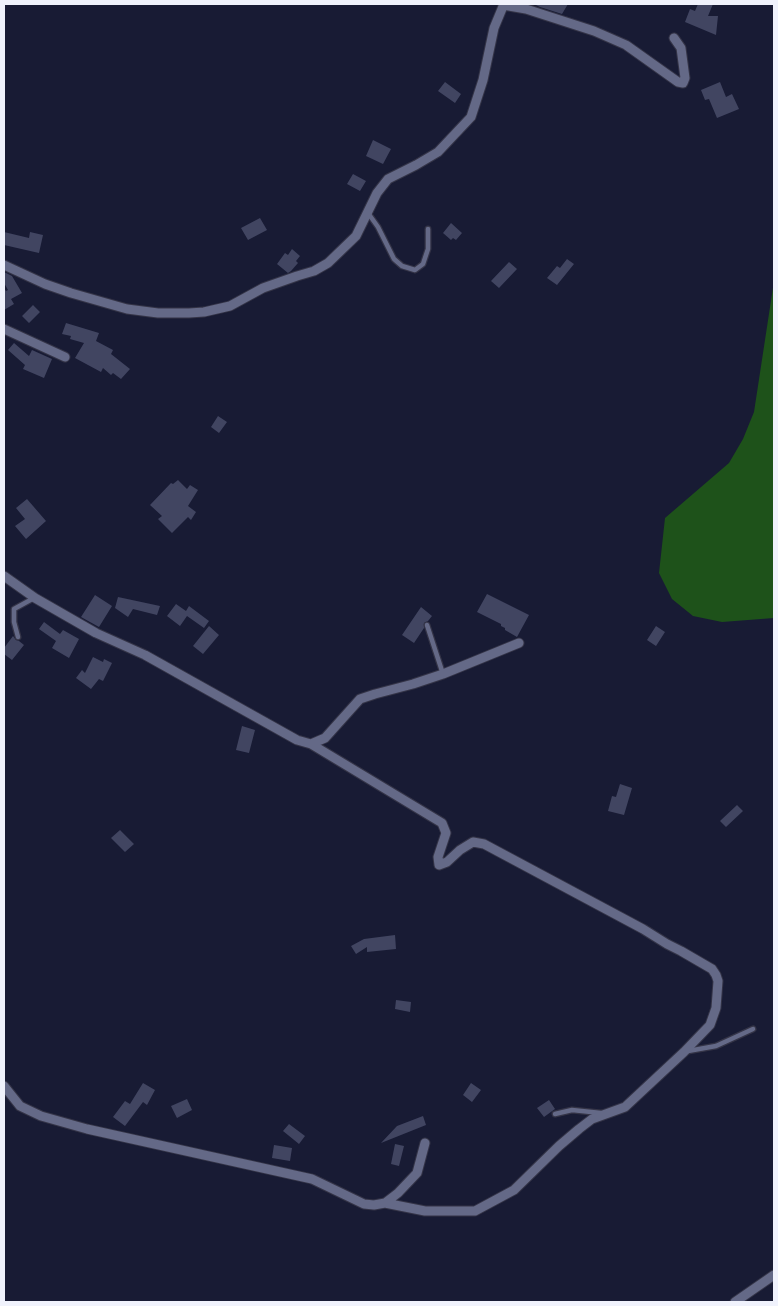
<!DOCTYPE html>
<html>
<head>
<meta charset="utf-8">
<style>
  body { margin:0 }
  #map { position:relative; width:778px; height:1306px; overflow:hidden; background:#181b34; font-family:Jost,sans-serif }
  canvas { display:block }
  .frame { position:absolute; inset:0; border:5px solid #f0f2fc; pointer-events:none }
</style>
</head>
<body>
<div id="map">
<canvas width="778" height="1306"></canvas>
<div class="frame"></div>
</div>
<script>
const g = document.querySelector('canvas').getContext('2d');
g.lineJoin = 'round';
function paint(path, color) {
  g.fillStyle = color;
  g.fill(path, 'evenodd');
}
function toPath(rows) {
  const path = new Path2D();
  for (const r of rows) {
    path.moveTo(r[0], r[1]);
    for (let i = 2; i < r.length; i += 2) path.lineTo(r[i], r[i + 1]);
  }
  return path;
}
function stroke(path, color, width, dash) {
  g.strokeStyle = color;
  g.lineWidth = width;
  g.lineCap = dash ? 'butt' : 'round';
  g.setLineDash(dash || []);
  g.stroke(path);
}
const green = toPath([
  [774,281,774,618,722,622,693,616,672,599,659,573,665,518,729,463,743,439,754,412]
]);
const building = toPath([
  [534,4,568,4,562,14,540,7],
  [698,4,713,4,708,16,718,16,716,35,685,22,690,9,695,11],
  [445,82,461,94,455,103,438,91],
  [720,82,726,97,732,94,739,109,717,118,709,99,705,100,701,90],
  [373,140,391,149,383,164,366,156],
  [353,174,366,181,360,191,347,184],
  [260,218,267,230,248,240,241,228],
  [451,223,462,233,456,240,453,238,451,240,443,233],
  [4,232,29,238,30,232,43,235,39,253,4,245],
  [292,249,300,256,296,261,298,263,291,271,288,273,277,264,285,253,288,255],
  [567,259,574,264,557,285,547,278,557,266,560,268],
  [509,262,517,269,499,288,491,281],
  [4,272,12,276,22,293,11,299,14,304,4,310,4,288,6,291,8,290,4,283],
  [33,305,40,312,29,323,22,316],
  [66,323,99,333,96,341,113,350,111,354,130,369,121,379,113,373,111,375,103,368,101,372,75,358,84,343,70,339,71,336,62,334],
  [14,343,29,356,32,350,52,359,44,378,23,369,25,365,8,350],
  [218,416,227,422,219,433,211,427],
  [178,480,187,489,190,485,198,490,188,506,196,512,191,520,188,517,172,533,158,519,162,516,150,505,171,483,173,484],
  [27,499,46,521,26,539,15,526,25,519,16,508],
  [487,594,529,615,517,637,505,630,505,628,501,626,501,624,477,612],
  [95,595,112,606,99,627,81,617],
  [118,597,160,606,157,615,133,609,128,617,115,608],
  [176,604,186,611,189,606,209,621,204,628,187,616,180,626,167,616],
  [421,607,432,616,428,621,424,623,424,628,414,643,402,635],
  [44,622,60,634,63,630,79,639,69,658,52,648,56,641,39,629],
  [209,626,219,635,203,654,193,646],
  [656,626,665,632,656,646,647,640],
  [13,636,16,640,19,641,24,645,12,660,4,654,4,648],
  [93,657,103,662,104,659,112,663,103,681,99,679,91,689,76,678,82,670,85,673],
  [242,726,255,730,249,753,236,750],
  [620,784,632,788,624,815,608,811,612,796,616,797],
  [737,805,743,811,726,827,720,821],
  [120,830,134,844,125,852,111,838],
  [395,935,396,949,367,952,367,947,356,954,351,946,364,939],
  [396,1000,411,1002,410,1012,395,1009],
  [143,1083,155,1090,147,1105,143,1102,125,1126,113,1117,125,1101,130,1104],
  [471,1083,481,1090,472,1102,463,1095],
  [187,1099,192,1110,177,1118,171,1106],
  [549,1100,555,1109,544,1117,537,1108],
  [423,1116,426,1125,381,1143,397,1126],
  [289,1124,305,1136,299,1144,283,1131],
  [395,1144,404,1146,399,1166,391,1164],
  [274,1145,292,1148,290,1161,272,1158]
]);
const lane = toPath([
  [368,213,378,227,394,259,402,266,415,270,423,264,428,249,428,229],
  [427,625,443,674],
  [18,637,14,622,14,609,34,598],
  [688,1051,716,1046,753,1029],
  [555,1114,572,1110,601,1113]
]);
const street = toPath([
  [503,5,526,9,594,31,626,45,678,82,683,83,685,78,681,48,674,38],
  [4,265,45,284,71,293,127,309,158,313,189,313,204,312,230,306,263,288,297,276,314,271,328,263,356,236,377,193,388,179,416,165,438,152,471,117,483,80,494,28,504,4],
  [4,329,65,357],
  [4,576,35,598,96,633,145,655,297,740,311,744,325,738,360,699,375,694,413,684,443,674,519,643],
  [311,744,442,823,446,833,438,857,439,865,447,862,460,850,473,842,484,844,643,929,667,944,681,951,712,969,716,975,718,981,716,1008,710,1025,684,1052,625,1107,592,1119,579,1129,559,1146,514,1190,475,1211,425,1211,385,1203],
  [4,1086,20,1106,41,1116,87,1129,312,1179,364,1204,374,1205,385,1203,398,1193,417,1173,425,1143],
  [735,1302,774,1275]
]);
paint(green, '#1e521a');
paint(building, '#414561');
stroke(lane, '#343447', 7);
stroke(street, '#343447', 11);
stroke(lane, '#646987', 4.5);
stroke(street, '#646987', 9);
</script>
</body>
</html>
